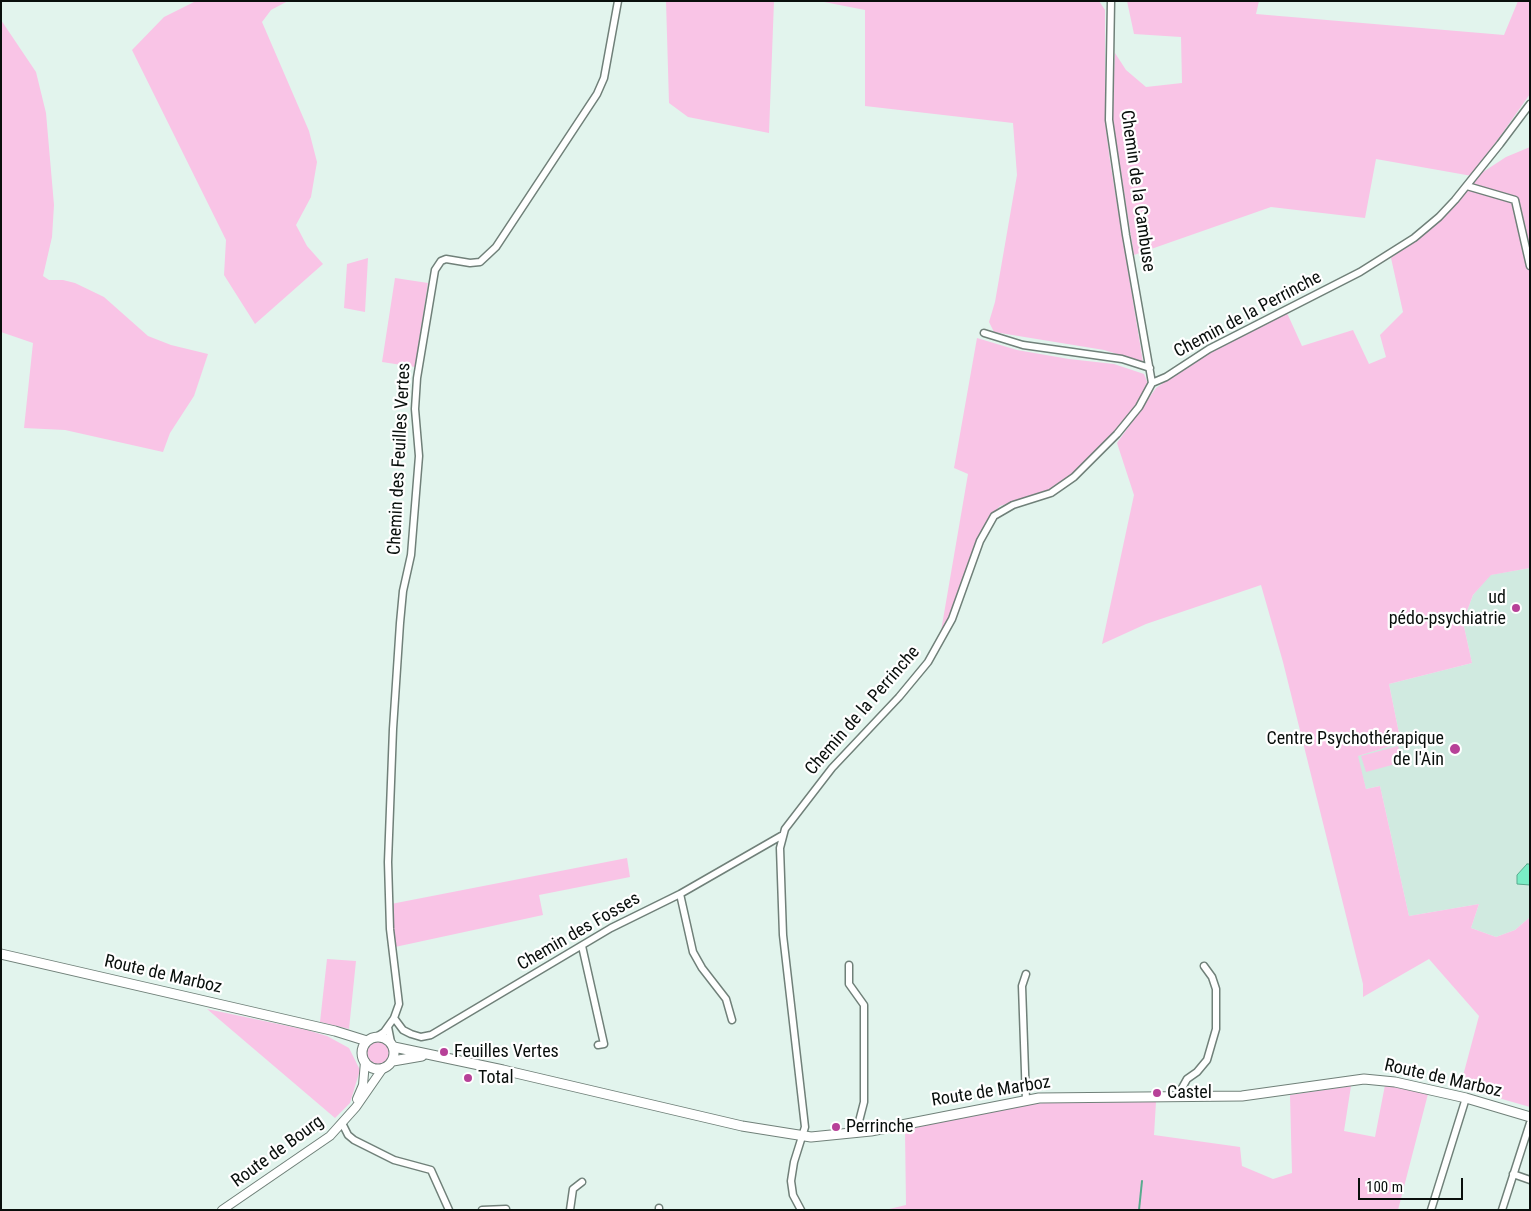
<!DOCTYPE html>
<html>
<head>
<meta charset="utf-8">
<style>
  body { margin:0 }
  #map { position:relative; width:1531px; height:1211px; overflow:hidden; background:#e2f4ed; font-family:"Roboto Condensed",sans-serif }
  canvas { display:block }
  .frame { position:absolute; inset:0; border:2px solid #090f0c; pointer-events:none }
  .scale { position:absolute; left:1358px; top:1178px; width:105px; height:22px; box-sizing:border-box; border:2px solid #090f0c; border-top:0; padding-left:6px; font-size:15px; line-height:18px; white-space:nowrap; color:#090f0c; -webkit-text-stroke:4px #fff; paint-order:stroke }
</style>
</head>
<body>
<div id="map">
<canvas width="1531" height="1211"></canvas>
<div class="frame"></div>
<div class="scale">100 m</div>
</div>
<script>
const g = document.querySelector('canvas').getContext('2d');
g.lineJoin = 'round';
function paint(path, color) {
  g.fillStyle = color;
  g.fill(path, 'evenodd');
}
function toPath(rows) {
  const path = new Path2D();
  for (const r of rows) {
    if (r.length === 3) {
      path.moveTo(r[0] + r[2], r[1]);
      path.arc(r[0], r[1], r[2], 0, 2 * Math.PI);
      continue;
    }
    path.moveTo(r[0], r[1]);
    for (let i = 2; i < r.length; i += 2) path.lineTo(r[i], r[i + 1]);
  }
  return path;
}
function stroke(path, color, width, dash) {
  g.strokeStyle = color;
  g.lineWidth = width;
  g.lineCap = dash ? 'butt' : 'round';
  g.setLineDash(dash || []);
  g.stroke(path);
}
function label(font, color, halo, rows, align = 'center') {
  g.font = font + ' "Roboto Condensed",sans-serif';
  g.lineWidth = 4.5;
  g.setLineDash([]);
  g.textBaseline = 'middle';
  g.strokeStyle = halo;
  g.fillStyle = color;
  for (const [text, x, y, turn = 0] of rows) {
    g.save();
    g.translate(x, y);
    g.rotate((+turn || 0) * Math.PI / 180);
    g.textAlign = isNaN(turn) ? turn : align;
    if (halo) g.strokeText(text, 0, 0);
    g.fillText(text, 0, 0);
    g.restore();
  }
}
const built = toPath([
  [1530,568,1530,917,1515,930,1496,937,1471,928,1479,904,1409,916,1380,786,1366,789,1357,756,1401,743,1389,684,1472,663,1463,622,1473,595,1490,575]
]);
const green = toPath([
  [196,1,288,1,271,10,262,22,309,131,317,162,311,197,296,225,307,246,323,264,255,324,224,275,226,240,132,50,164,17],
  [666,1,774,1,769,133,688,117,669,103],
  [819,1,1099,1,1105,10,1105,121,1110,161,1143,362,1104,350,994,332,989,322,995,302,1017,175,1013,123,865,106,865,10],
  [1127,1,1259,1,1256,14,1504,35,1518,1,1530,1,1530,94,1472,176,1376,159,1365,218,1271,207,1134,255,1112,116,1115,53,1126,70,1146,87,1182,83,1181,37,1134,34],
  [1,20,36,72,46,113,54,205,52,237,43,276,49,280,63,280,75,283,104,297,148,336,171,345,208,354,194,396,170,433,163,452,65,430,24,428,33,343,1,332],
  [1530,147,1530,568,1491,575,1473,595,1463,622,1472,663,1389,684,1401,743,1358,756,1366,789,1380,786,1409,916,1479,904,1471,928,1496,937,1515,930,1530,917,1530,1107,1460,1087,1479,1016,1429,959,1363,997,1363,984,1283,662,1261,585,1146,624,1102,644,1134,495,1117,443,1156,388,1204,355,1287,313,1302,346,1353,330,1369,364,1386,357,1380,335,1403,312,1391,258,1438,223,1483,172,1506,157],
  [368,258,365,312,344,308,347,264],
  [395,278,428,283,415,367,382,362],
  [977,338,1017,350,1069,359,1114,364,1144,374,1148,384,1138,403,1104,443,1068,478,1049,491,1000,506,987,520,957,601,940,637,968,474,954,468],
  [1398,746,1403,762,1366,772,1361,756],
  [627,858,630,877,539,895,543,915,395,947,391,904],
  [327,959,356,961,349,1029,320,1022],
  [207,1009,307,1030,327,1036,349,1048,360,1070,350,1103,335,1118],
  [378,1053,12],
  [1385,1085,1428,1094,1398,1210,885,1210,906,1205,905,1131,941,1121,1012,1106,1044,1103,1156,1102,1154,1135,1240,1147,1242,1166,1273,1179,1292,1173,1290,1095,1351,1086,1344,1131,1375,1137]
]);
const water = toPath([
  [1527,864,1530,864,1530,885,1517,884,1517,875,1527,864]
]);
const stream = toPath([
  [1139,1210,1142,1181]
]);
const minor = toPath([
  [1111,1,1109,120,1126,235,1152,383],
  [1467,186,1515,200,1530,266],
  [984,333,1023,345,1122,359,1150,368],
  [680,894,693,952,702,968,726,999,732,1020],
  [582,946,604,1044,598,1045],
  [849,965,849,984,864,1005,864,1102,856,1133],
  [394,1018,403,1030,411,1034,421,1037,431,1035,611,928,680,894,781,836],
  [388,1027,391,1042],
  [378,1036,384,1032,394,1018,399,1004,390,929,388,862,393,729,400,623,403,591,411,555,419,456,415,409,417,378,435,270,441,261,446,259,470,263,480,262,496,247,597,94,604,78,618,1],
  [1180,1097,1182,1088,1187,1079,1197,1072,1207,1060,1216,1029,1216,989,1212,977,1204,966],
  [1026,1100,1022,986,1026,974],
  [342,1123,348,1135,354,1140,394,1160,431,1170,449,1210],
  [1513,1174,1530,1180],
  [659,1208,659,1210],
  [482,1210,506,1209],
  [570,1210,573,1189,582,1182],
  [801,1210,793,1195,791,1181,794,1162,805,1127,783,935,780,848,785,829,832,768,899,697,928,662,952,619,980,541,994,516,1013,505,1051,493,1074,477,1117,434,1139,407,1152,383,1166,377,1209,349,1360,272,1414,238,1439,217,1455,200,1500,144,1530,104],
  [1431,1210,1466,1098],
  [1502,1210,1530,1123]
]);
const tertiary = toPath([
  [357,1099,363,1085,365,1062],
  [222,1210,330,1136,356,1107,383,1068]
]);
const secondary = toPath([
  [1,954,335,1031,367,1041],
  [378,1053,16],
  [394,1047,503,1070,742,1126,811,1137,871,1131,1039,1098,1242,1096,1364,1079,1395,1082,1466,1098,1530,1117],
  [393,1061,422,1056]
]);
const markers = [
  [1516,608,5,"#b74198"],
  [1455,749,6,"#b74198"],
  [444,1052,5,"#b74198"],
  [468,1078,5,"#b74198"],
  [1157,1093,5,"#b74198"],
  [836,1127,5,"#b74198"]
];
const streetNames = [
  ["Chemin de la Cambuse",1137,191,82],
  ["Chemin de la Perrinche",1248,315,-28],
  ["Chemin des Feuilles Vertes",400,459,-87],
  ["Chemin de la Perrinche",863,711,-49],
  ["Chemin des Fosses",579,932,-30],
  ["Route de Marboz",163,975,13],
  ["Route de Marboz",1443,1079,13],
  ["Route de Marboz",991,1092,-9],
  ["Route de Bourg",278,1152,-36]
];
const poiNames = [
  ["ud",1506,598,"right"],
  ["pédo-psychiatrie",1506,619,"right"],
  ["Centre Psychothérapique",1444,739,"right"],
  ["de l'Ain",1444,760,"right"],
  ["Feuilles Vertes",454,1052],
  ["Total",478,1078],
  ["Castel",1167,1093],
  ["Perrinche",846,1127]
];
paint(built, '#d0eae0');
paint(green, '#f9c4e6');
paint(water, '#7aeec6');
stroke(water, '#58ab8e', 1);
stroke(stream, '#58ab8e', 2);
stroke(minor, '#708079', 9);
stroke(tertiary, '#708079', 10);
stroke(secondary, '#708079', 11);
stroke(minor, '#fff', 6);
stroke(tertiary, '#fff', 8);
stroke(secondary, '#fff', 9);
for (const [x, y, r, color] of markers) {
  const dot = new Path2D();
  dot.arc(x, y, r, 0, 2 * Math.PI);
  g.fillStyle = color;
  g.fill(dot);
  stroke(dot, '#fff', 2);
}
label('18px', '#090f0c', '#fff', streetNames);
label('18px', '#090f0c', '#fff', poiNames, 'left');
</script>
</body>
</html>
